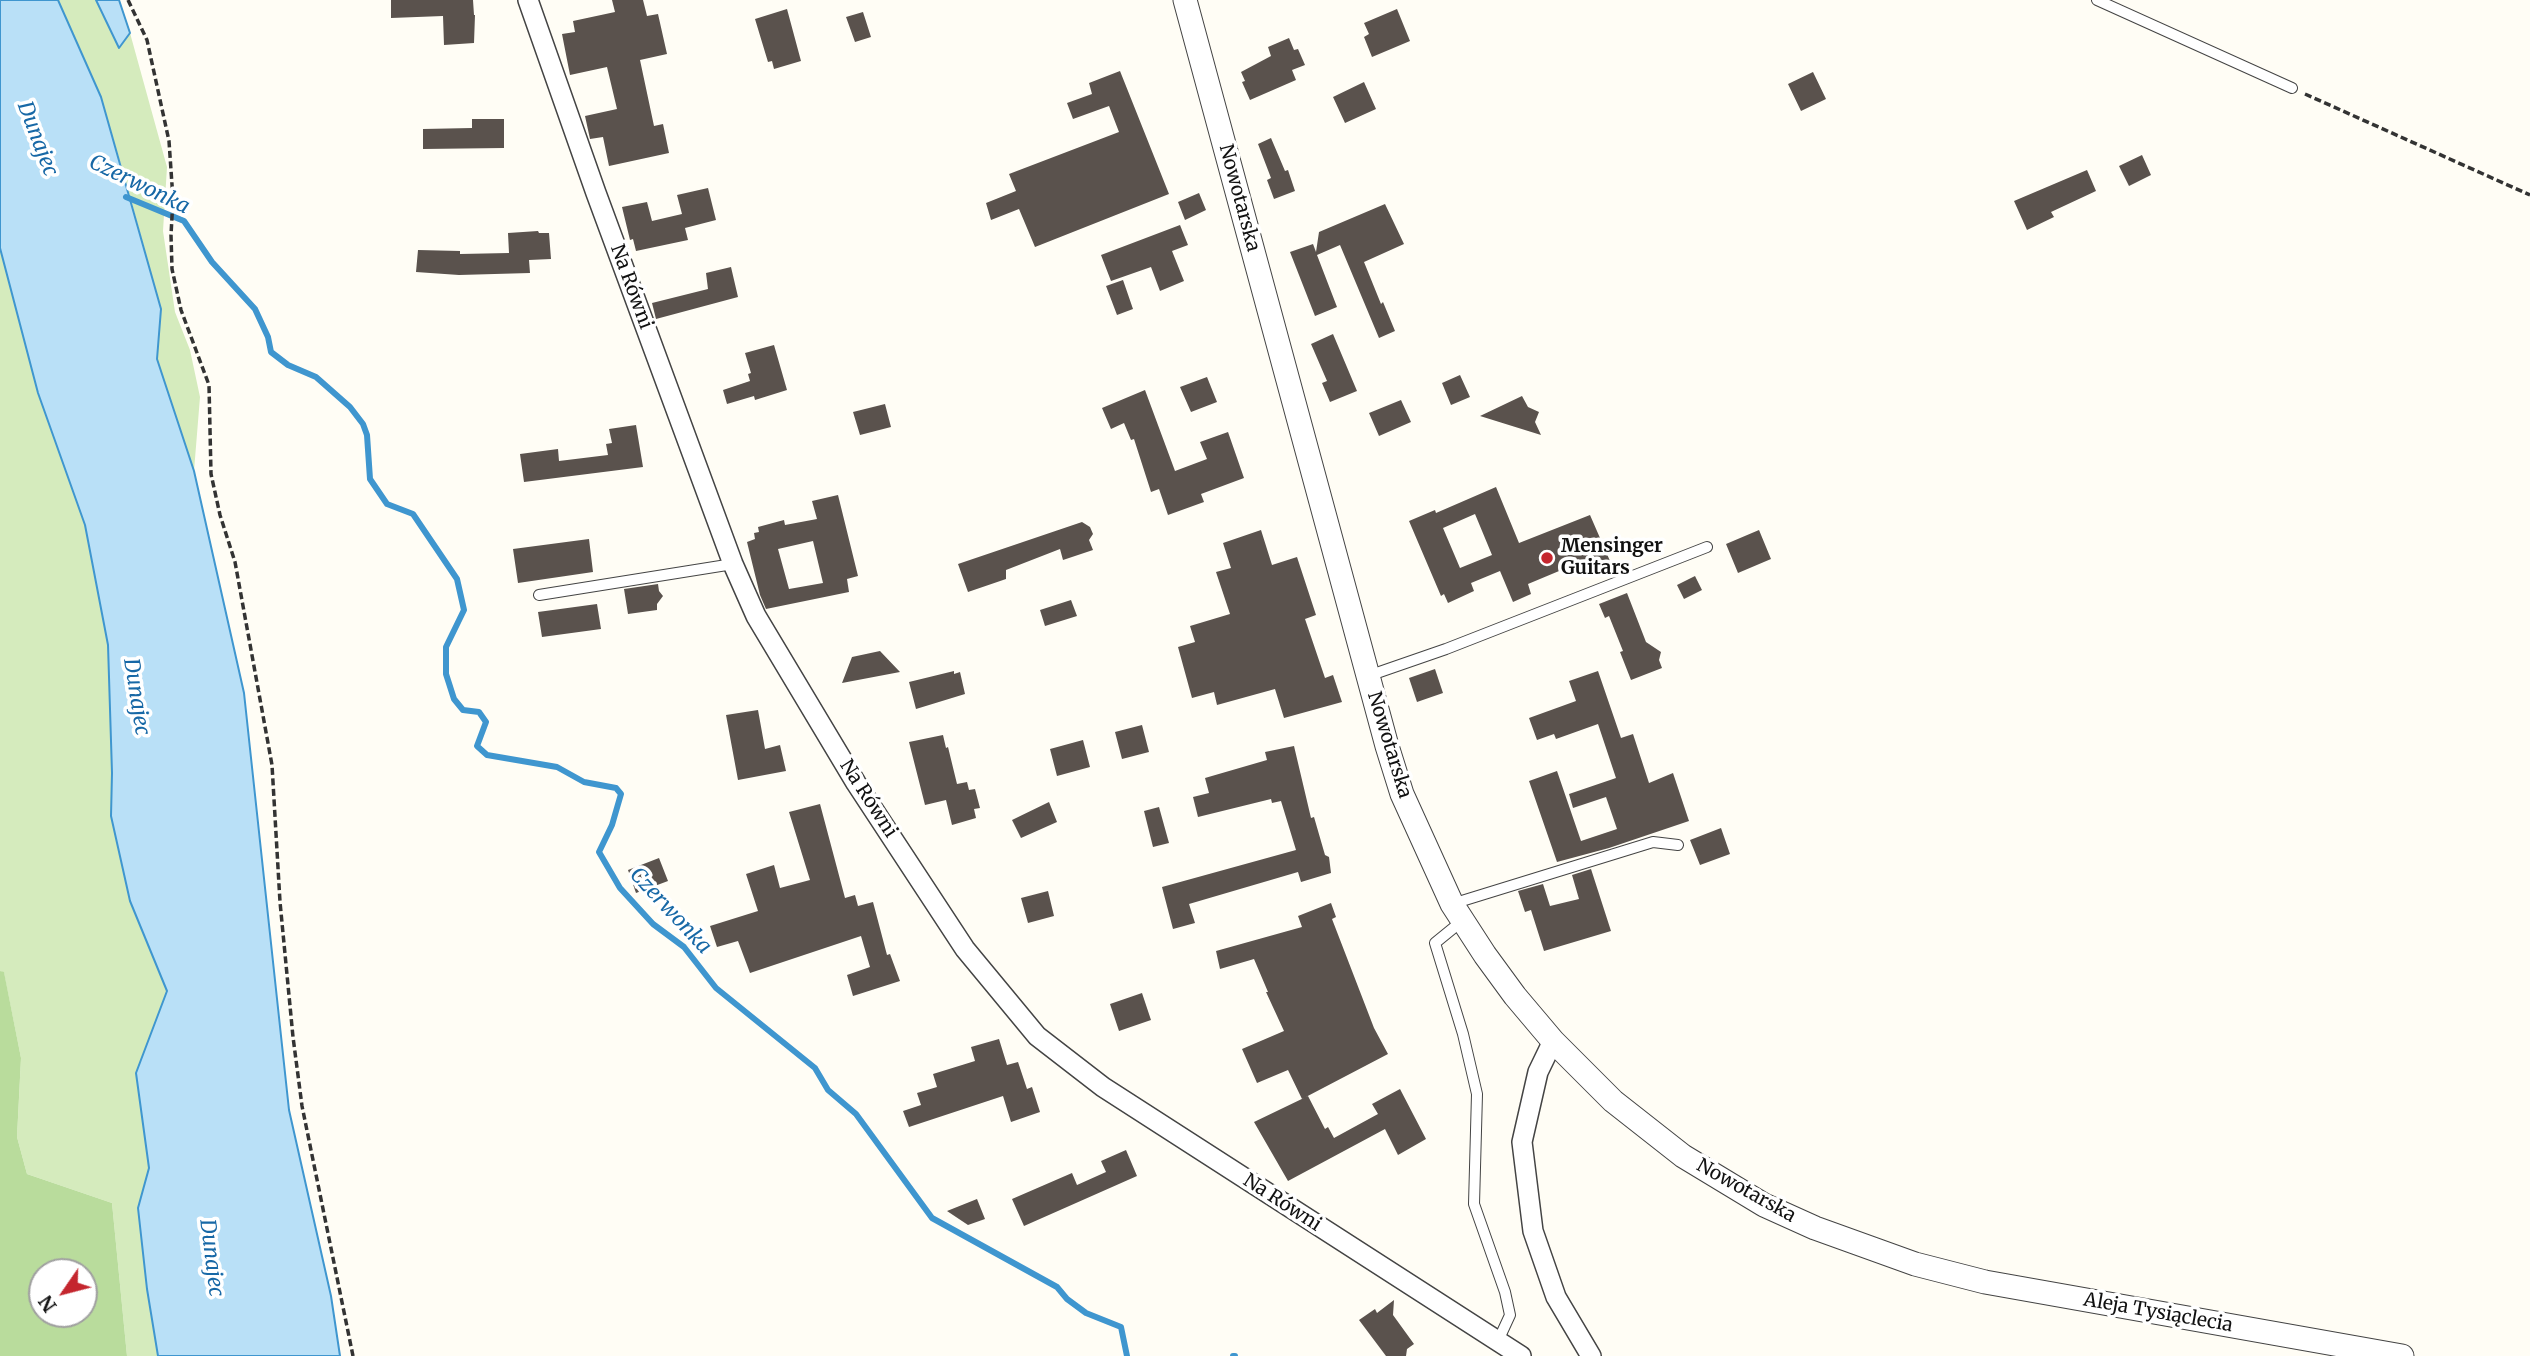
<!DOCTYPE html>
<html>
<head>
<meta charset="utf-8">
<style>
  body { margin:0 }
  #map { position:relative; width:2530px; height:1356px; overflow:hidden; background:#fffdf5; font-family:Merriweather,serif }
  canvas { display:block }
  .north { position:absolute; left:28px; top:1258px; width:70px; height:70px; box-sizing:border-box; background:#fff; border:2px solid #a0a0a0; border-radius:50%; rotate:235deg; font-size:19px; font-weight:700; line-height:28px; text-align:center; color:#111 }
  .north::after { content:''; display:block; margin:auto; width:24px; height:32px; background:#c4262e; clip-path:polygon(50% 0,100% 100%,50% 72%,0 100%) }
</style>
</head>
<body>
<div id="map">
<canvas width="2530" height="1356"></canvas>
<div class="north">N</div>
</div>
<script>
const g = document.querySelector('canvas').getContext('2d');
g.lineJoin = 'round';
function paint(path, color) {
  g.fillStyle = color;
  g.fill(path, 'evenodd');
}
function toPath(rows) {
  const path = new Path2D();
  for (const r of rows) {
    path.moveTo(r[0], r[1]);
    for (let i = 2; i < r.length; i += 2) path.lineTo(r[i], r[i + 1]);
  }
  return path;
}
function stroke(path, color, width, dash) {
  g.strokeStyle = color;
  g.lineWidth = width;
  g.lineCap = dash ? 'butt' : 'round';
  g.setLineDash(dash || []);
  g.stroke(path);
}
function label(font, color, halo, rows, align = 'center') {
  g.font = font + ' Merriweather,serif';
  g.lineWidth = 7;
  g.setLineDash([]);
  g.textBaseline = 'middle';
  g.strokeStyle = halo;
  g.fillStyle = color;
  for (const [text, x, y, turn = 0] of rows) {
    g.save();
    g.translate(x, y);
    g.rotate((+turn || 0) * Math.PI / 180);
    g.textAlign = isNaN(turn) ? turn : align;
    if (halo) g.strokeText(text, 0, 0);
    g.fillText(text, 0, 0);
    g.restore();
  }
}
const green = toPath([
  [58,0,96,0,119,47,130,33,167,167,163,231,175,312,190,350,200,397,194,471,157,359,161,309,126,182,101,97],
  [0,248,38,393,85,525,108,645,112,773,111,816,130,901,167,991,136,1073,149,1168,138,1208,147,1289,158,1356,127,1356,112,1203,27,1174,17,1137,21,1058,4,973,0,971]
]);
const forest = toPath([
  [0,971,4,972,21,1058,17,1137,27,1174,112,1203,127,1356,0,1356],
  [42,1272,84,1272,84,1314,42,1314]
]);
const water = toPath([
  [0,0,58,0,101,97,161,309,157,359,194,471,244,693,289,1110,331,1296,340,1356,158,1356,147,1289,138,1208,149,1168,136,1073,167,991,130,901,111,816,112,773,108,645,85,525,38,393,0,248,0,0],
  [96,0,119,0,130,33,119,48,96,0]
]);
const stream = toPath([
  [126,197,184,221,212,262,255,309,268,337,271,352,288,365,316,377,350,407,363,424,367,435,370,479,387,504,413,514,457,579,464,610,446,647,446,674,454,699,463,710,479,712,486,722,477,746,487,755,557,767,584,782,616,788,621,794,612,825,599,852,620,888,653,924,684,947,716,988,815,1068,828,1090,856,1114,932,1218,1057,1287,1067,1299,1086,1313,1121,1327,1127,1356],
  [1233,1356,1235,1356]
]);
const building = toPath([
  [391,0,473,0,474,15,475,15,474,43,444,45,443,16,391,18],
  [612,0,643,0,647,16,658,14,667,54,640,60,654,126,663,124,669,153,609,166,603,137,590,139,585,116,617,109,607,67,570,75,562,34,575,32,573,21,615,12],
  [787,9,801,61,774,69,772,61,768,62,755,19],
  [1397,9,1410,41,1372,57,1364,37,1369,34,1364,23],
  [863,12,871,37,855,42,846,17],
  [1289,38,1294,50,1298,49,1305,65,1292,70,1296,80,1250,100,1242,82,1245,81,1241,72,1271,56,1268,47],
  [1120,71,1169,194,1035,247,1019,209,991,220,986,203,1016,191,1009,174,1119,132,1109,106,1073,119,1067,103,1092,94,1089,83],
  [1813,72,1826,99,1801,111,1788,84],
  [1364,82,1376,109,1345,123,1333,97],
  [472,119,504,119,504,148,423,149,423,129,472,128],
  [1271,138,1285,171,1288,170,1295,191,1274,199,1267,180,1271,178,1258,144],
  [2142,155,2151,175,2129,186,2119,166],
  [2087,170,2096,191,2051,212,2054,217,2027,230,2014,201],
  [708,188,716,220,685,228,688,240,636,251,633,239,630,240,622,207,647,202,652,221,682,214,677,195],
  [1199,193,1206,210,1185,220,1178,202],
  [1385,204,1404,244,1364,262,1381,304,1383,302,1395,331,1379,338,1340,245,1317,255,1337,307,1315,316,1290,252,1313,244,1316,252,1319,232],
  [1180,225,1188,245,1172,251,1184,281,1160,291,1151,267,1111,281,1101,255],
  [538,231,539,233,549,233,551,259,529,260,530,273,459,275,416,272,418,250,460,251,460,254,509,253,508,233],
  [731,267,738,297,656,319,652,303,708,289,706,273],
  [1123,280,1133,309,1117,315,1106,286],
  [1333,334,1357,391,1330,402,1322,383,1327,381,1311,344],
  [774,345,787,390,755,400,754,396,727,404,723,390,750,381,748,374,751,373,745,353],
  [1460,375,1470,397,1451,405,1442,383],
  [1207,377,1217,402,1191,412,1180,387],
  [1145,390,1175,471,1207,459,1200,442,1228,432,1244,478,1201,494,1204,502,1168,515,1159,489,1151,492,1134,439,1131,440,1124,423,1111,429,1102,408],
  [1522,396,1528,407,1539,412,1535,422,1541,435,1480,416],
  [1401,400,1411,422,1379,436,1369,413],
  [885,404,891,427,860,435,853,412],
  [636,425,643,467,524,482,520,454,558,449,559,461,608,455,606,444,612,443,609,429],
  [1496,487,1519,543,1590,515,1610,561,1592,569,1590,565,1585,567,1583,561,1528,584,1531,594,1513,602,1500,571,1471,583,1474,591,1448,603,1444,594,1441,596,1409,521,1435,510,1436,513],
  [1475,514,1492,555,1460,568,1443,528],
  [838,495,858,576,847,579,849,592,766,609,760,595,747,542,755,539,754,533,759,532,758,527,784,520,785,525,817,519,812,501],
  [813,541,823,583,789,589,778,549],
  [1082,522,1090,527,1093,534,1089,540,1093,550,1063,560,1060,549,1006,570,1006,579,968,592,958,564],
  [1261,530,1272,565,1297,557,1316,615,1305,619,1325,678,1333,675,1342,702,1284,718,1275,689,1217,705,1214,692,1192,698,1178,647,1195,642,1190,626,1230,614,1216,572,1231,568,1223,543],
  [1759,530,1771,559,1738,573,1726,544],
  [589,539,593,572,518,583,513,549],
  [1695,576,1702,590,1684,599,1677,585],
  [658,584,659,591,663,596,657,604,657,610,628,614,624,589],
  [1627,593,1646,642,1661,652,1659,660,1662,668,1631,680,1620,652,1623,651,1609,616,1605,618,1599,604],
  [1071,600,1077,616,1045,626,1040,610],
  [597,604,601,629,542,637,538,612],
  [880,651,900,672,842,683,852,657],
  [1435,669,1443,693,1417,702,1409,678],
  [954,671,954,674,960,672,965,694,916,709,909,682],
  [1598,671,1621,738,1633,734,1649,783,1673,773,1689,821,1609,848,1557,862,1529,781,1557,771,1581,841,1617,829,1606,797,1573,808,1569,794,1616,778,1598,724,1556,739,1554,734,1537,740,1529,718,1576,701,1569,681],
  [758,710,765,749,780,745,786,771,738,780,726,715],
  [1142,725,1149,752,1122,759,1115,732],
  [943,735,946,748,948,747,957,784,967,782,969,790,975,789,980,808,974,809,976,818,952,825,946,800,925,805,909,742],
  [1083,740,1090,767,1057,776,1050,749],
  [1294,746,1311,818,1314,817,1325,855,1329,857,1331,873,1301,882,1298,872,1189,904,1195,923,1173,929,1162,887,1296,850,1281,801,1272,803,1271,799,1198,817,1193,797,1209,793,1205,778,1267,760,1265,752],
  [1049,802,1057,822,1021,838,1012,820],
  [820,804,845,898,855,895,858,906,873,902,887,955,890,954,900,981,853,996,847,975,870,967,861,936,750,973,738,941,717,947,710,926,758,911,746,874,774,865,780,888,810,880,789,812],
  [1159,807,1169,843,1153,847,1144,811],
  [1721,828,1730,854,1700,865,1690,840],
  [659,858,668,881,636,893,628,870],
  [1591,869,1611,931,1544,951,1531,910,1525,912,1518,891,1543,884,1550,906,1579,899,1572,875],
  [1048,891,1054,916,1028,923,1021,898],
  [1331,903,1336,917,1332,919,1374,1028,1388,1054,1302,1099,1288,1070,1257,1083,1242,1049,1284,1031,1266,992,1268,992,1254,959,1220,969,1216,951,1302,927,1298,916],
  [1142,993,1151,1020,1119,1031,1110,1004],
  [999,1039,1007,1065,1018,1062,1027,1089,1032,1087,1040,1112,1011,1122,1003,1096,909,1127,903,1111,921,1105,917,1093,937,1087,933,1074,975,1061,971,1047],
  [1400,1089,1426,1139,1398,1155,1385,1129,1288,1181,1254,1122,1308,1096,1325,1129,1328,1127,1334,1138,1378,1114,1372,1104],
  [1126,1150,1137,1176,1024,1226,1012,1199,1072,1173,1077,1185,1106,1172,1101,1161],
  [977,1199,985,1219,968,1225,947,1211],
  [1394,1300,1393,1315,1414,1344,1407,1349,1406,1356,1386,1356,1359,1320,1375,1309,1377,1313]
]);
const path = toPath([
  [128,0,147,40,169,141,173,199,171,235,172,269,181,310,209,385,211,474,220,515,235,562,272,765,280,902,293,1037,302,1106,353,1356],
  [2305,94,2530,195]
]);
const service = toPath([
  [2097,0,2292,88],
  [539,595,733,564],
  [1368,676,1446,649,1707,547],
  [1452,904,1653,842,1678,845],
  [1462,921,1435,943,1463,1034,1477,1094,1474,1204,1505,1292,1510,1315,1498,1341]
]);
const minor = toPath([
  [528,0,596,193,733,564,756,616,856,783,965,949,1037,1036,1103,1087,1521,1356],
  [1553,1041,1538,1072,1522,1142,1533,1231,1556,1297,1591,1356]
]);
const tertiary = toPath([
  [1185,0,1387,746,1402,794,1452,904,1485,955,1515,996,1553,1041,1613,1101,1683,1156,1764,1205,1815,1228,1915,1264,1985,1282,2402,1356]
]);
const markers = [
  [1547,558,7,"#c4262e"]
];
const streetNames = [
  ["Nowotarska",1239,198,75],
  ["Na Równi",631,287,70],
  ["Nowotarska",1389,745,73],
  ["Na Równi",868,799,57],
  ["Nowotarska",1746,1191,29],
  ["Na Równi",1282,1203,33],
  ["Aleja Tysiąclecia",2158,1313,10]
];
const poiNames = [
  ["Mensinger",1561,547],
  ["Guitars",1561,569]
];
const waterNames = [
  ["Dunajec",37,139,69],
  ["Czerwonka",139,185,26],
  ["Dunajec",136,697,81],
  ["Czerwonka",670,911,47],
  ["Dunajec",211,1258,83]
];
paint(green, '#d5ebbd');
paint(forest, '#b9dc9c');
paint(water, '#b9e0f7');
stroke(water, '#3f96cf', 2);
stroke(stream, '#3f96cf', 6);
paint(building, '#5a524d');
stroke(service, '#444', 12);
stroke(minor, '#444', 22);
stroke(tertiary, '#444', 25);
stroke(path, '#333', 3.5, [7, 3.5]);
stroke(service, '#fff', 10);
stroke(minor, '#fff', 19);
stroke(tertiary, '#fff', 23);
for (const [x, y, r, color] of markers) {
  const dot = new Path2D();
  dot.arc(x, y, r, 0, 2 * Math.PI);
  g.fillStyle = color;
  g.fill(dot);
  stroke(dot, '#fff', 2.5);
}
label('19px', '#111', '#fff', streetNames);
label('bold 19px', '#111', '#fff', poiNames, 'left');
label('italic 21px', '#1768a6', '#fff', waterNames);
</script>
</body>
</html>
